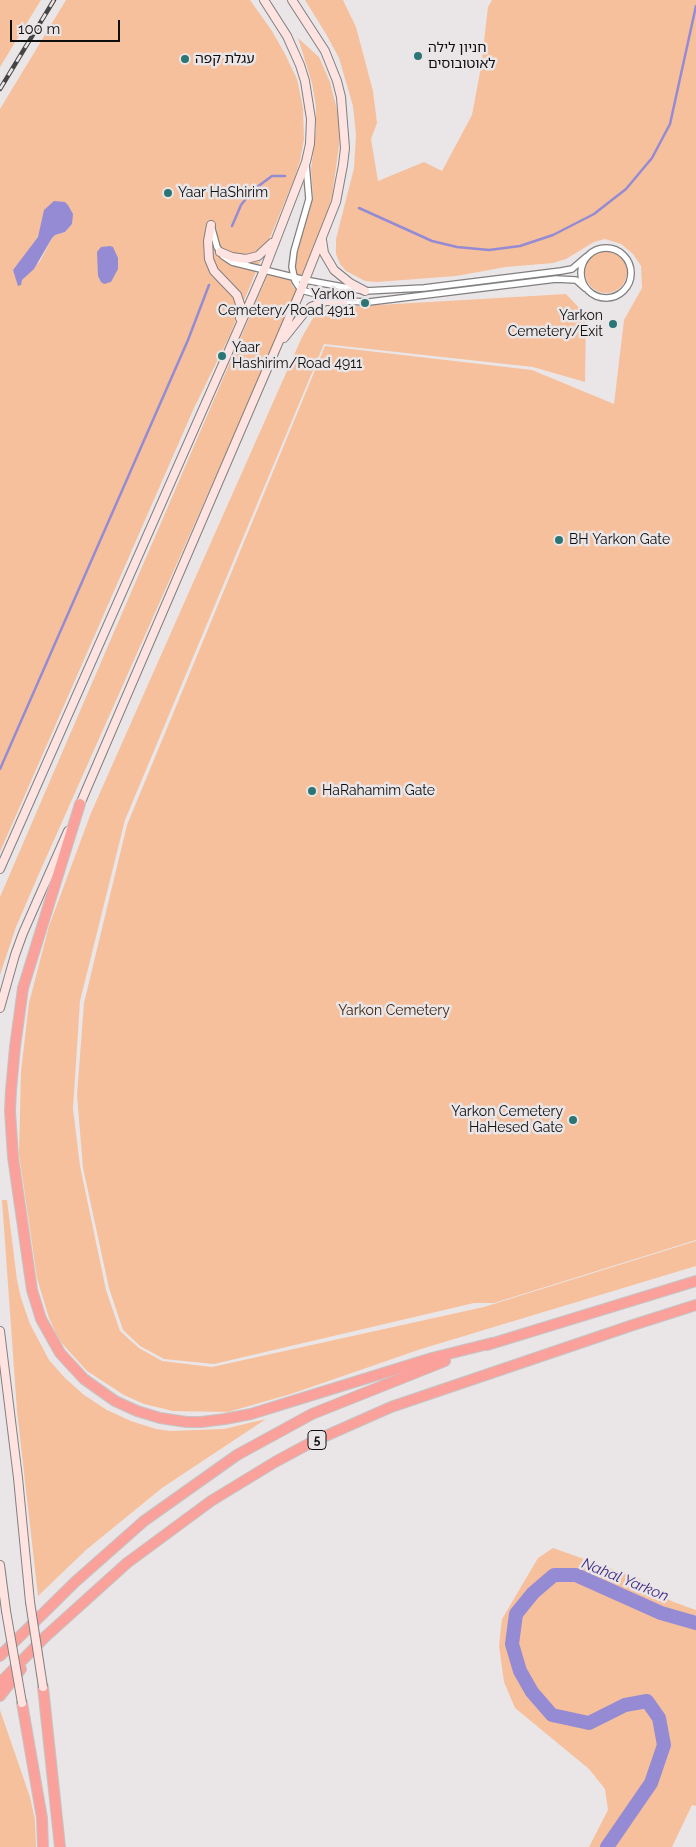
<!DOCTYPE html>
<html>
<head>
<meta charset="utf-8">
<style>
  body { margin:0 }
  #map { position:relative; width:696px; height:1847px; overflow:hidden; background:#eae6e8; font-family:Raleway,sans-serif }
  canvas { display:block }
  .scale { position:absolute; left:10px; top:20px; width:110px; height:22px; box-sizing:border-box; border:2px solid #0f0e0f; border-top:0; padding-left:6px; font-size:15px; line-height:18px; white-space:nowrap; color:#0f0e0f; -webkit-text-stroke:4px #eae6e8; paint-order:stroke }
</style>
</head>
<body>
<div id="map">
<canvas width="696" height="1847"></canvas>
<div class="scale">100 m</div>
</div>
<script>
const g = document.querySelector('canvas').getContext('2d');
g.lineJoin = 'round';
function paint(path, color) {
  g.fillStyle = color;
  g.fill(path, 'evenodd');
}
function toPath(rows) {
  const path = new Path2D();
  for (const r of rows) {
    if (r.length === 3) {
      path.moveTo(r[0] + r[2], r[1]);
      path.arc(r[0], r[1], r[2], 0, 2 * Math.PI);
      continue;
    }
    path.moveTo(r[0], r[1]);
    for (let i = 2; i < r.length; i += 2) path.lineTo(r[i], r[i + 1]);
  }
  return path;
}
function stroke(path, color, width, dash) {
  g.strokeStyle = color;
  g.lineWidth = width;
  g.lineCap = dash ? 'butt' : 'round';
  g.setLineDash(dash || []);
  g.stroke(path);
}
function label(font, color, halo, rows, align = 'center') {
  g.font = font + ' Raleway,"Noto Sans Hebrew",sans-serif';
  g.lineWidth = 5;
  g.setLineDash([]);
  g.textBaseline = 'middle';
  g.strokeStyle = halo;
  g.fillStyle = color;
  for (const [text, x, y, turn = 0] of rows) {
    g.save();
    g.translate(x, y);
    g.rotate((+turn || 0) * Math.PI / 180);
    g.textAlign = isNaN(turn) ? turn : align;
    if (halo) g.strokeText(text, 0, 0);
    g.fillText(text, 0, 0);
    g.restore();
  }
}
const green = toPath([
  [0,0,41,0,0,67],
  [66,0,250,0,272,31,285,54,297,79,303,108,304,139,300,161,295,177,229,337,194,408,0,852,0,109],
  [72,224,65,232,55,235,52,238,40,261,22,280,20,286,13,270,29,251,38,237,40,230],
  [305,0,343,0,356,27,373,91,377,123,371,139,378,181,424,162,442,171,472,115,481,67,488,7,492,0,696,0,696,1240,494,1303,474,1303,214,1364,164,1359,140,1346,123,1330,109,1288,83,1168,77,1095,84,1003,127,825,325,346,532,370,614,404,624,320,642,288,641,266,633,254,621,244,605,239,594,242,566,259,553,263,506,267,456,276,377,282,365,281,346,271,340,264,336,254,336,239,354,168,356,135,353,106,339,58,326,34],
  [298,38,319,57,330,82,340,122,339,146,332,196,326,218,304,275,296,275,295,259,313,197,311,170,316,129,316,107,312,83],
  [606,272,21],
  [268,274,290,279,293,287,298,291,38,876,16,927,0,975,0,897],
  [566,294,586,315,585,382,533,367,324,344,125,820,80,1001,73,1109,80,1166,106,1290,120,1331,139,1348,162,1361,212,1367,484,1307,696,1241,696,1266,421,1349,291,1394,228,1412,173,1411,144,1404,124,1395,87,1371,58,1339,48,1315,37,1278,19,1154,21,1071,29,1003,49,926,91,813,302,337,313,318,327,309,344,307],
  [2,1200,7,1200,17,1280,21,1298,30,1324,49,1360,65,1378,84,1395,107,1410,131,1421,156,1429,170,1431,224,1429,266,1419,162,1488,86,1550,38,1596,17,1411],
  [553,1548,638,1578,671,1601,696,1610,696,1806,692,1805,672,1847,589,1847,608,1810,605,1789,589,1769,515,1708,504,1682,499,1646,502,1619,538,1558],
  [0,1710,30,1797,35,1820,36,1847,0,1847]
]);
const water = toPath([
  [54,201,65,202,68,205,73,214,72,224,65,232,55,235,52,238,34,269,22,280,21,285,18,286,13,270,38,237,44,210],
  [110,246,113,247,118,258,118,269,111,282,104,284,101,282,98,276,97,252,101,247]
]);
const stream = toPath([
  [359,208,432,241,457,247,489,250,520,246,553,235,594,214,626,189,652,158,670,124,696,6],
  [232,226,241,205,253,190,272,176,285,176],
  [0,769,188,340,209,285]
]);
const river = toPath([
  [607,1847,651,1783,664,1745,659,1718,647,1701,625,1705,589,1723,552,1715,532,1692,520,1671,512,1644,516,1614,533,1593,554,1575,576,1575,661,1613,696,1623]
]);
const street = toPath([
  [306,164,309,199,294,251,292,267,295,281,301,290,343,301,369,302,556,279,576,280,585,288],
  [212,229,217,247,223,256,232,262,305,280,365,291,424,288,561,271,572,269,586,257],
  [606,273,25]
]);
const secondary = toPath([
  [211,225,208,241,209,259,214,271,237,295,241,307,240,318],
  [322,240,324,253,334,270,350,283,365,291],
  [220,252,232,257,246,259,258,256,272,243],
  [284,338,304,313,311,307,326,301,343,301],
  [78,809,301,290,336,202,343,165,345,148,341,97,337,81,325,51,292,0],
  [0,869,230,348,265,268,306,162,310,144,311,119,305,81,300,65,287,36,264,0],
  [0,1008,15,955,23,933,68,831],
  [0,1331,18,1478,30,1602],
  [0,1565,6,1611]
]);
const highway = toPath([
  [80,804,23,988,15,1047,11,1090,10,1111,13,1157,32,1290,41,1319,60,1353,84,1379,115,1401,137,1411,160,1418,187,1422,201,1422,225,1419,251,1414,432,1358,492,1343],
  [487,1345,696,1281],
  [0,1656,75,1582,144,1521,237,1455,312,1414,445,1361],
  [0,1683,45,1637,127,1563,211,1501,275,1462,312,1442,391,1407,633,1325,696,1305],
  [43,1687,60,1847],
  [0,1696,21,1669],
  [22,1703,42,1818,43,1847]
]);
const rail = toPath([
  [0,89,54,0]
]);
const secondaryBridge = toPath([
  [30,1602,43,1687],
  [6,1611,22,1703]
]);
const markers = [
  [418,56,5,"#2b7574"],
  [185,59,5,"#2b7574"],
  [168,193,5,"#2b7574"],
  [365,303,5,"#2b7574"],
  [613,324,5,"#2b7574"],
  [222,356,5,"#2b7574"],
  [559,540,5,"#2b7574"],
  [312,791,5,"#2b7574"],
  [573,1120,5,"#2b7574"]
];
const shields = [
  [317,1440,18]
];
const shieldNames = [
  ["5",317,1440]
];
const poiNames = [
  ["חניון לילה",428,48],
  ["לאוטובוסים",428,64],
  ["עגלת קפה",195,59],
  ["Yaar HaShirim",178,193],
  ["Yarkon",355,295,"right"],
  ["Cemetery/Road 4911",355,311,"right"],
  ["Yarkon",603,316,"right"],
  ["Cemetery/Exit",603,332,"right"],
  ["Yaar",232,348],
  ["Hashirim/Road 4911",232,364],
  ["BH Yarkon Gate",569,540],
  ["HaRahamim Gate",322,791],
  ["Yarkon Cemetery",563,1112,"right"],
  ["HaHesed Gate",563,1128,"right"]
];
const parkNames = [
  ["Yarkon Cemetery",394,1011]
];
const waterNames = [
  ["Nahal Yarkon",625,1580,22]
];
paint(green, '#f6c09c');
paint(water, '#948bd4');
stroke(stream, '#948bd4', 2.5);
stroke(river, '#948bd4', 14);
stroke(street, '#827f80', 8);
stroke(secondary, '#827f80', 10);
stroke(highway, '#c5c5c5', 12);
stroke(street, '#fff', 5.5);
stroke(secondary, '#fee3e1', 8);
stroke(highway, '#faa19b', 10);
stroke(rail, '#464546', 4.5);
stroke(rail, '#eae6e8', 2.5, [8]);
stroke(secondaryBridge, '#827f80', 10, []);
stroke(secondaryBridge, '#fee3e1', 8);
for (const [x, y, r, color] of markers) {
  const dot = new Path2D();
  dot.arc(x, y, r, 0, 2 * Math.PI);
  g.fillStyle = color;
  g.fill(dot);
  stroke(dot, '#eae6e8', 2);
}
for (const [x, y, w] of shields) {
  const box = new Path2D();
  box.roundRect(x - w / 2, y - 9.5, w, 19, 4);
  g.fillStyle = '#eae6e8';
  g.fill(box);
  stroke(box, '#0f0e0f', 1);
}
label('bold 12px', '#0f0e0f', null, shieldNames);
label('14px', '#0f0e0f', '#eae6e8', poiNames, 'left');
label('14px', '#41250f', '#eae6e8', parkNames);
label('italic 15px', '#402c82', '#eae6e8', waterNames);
</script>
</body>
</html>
